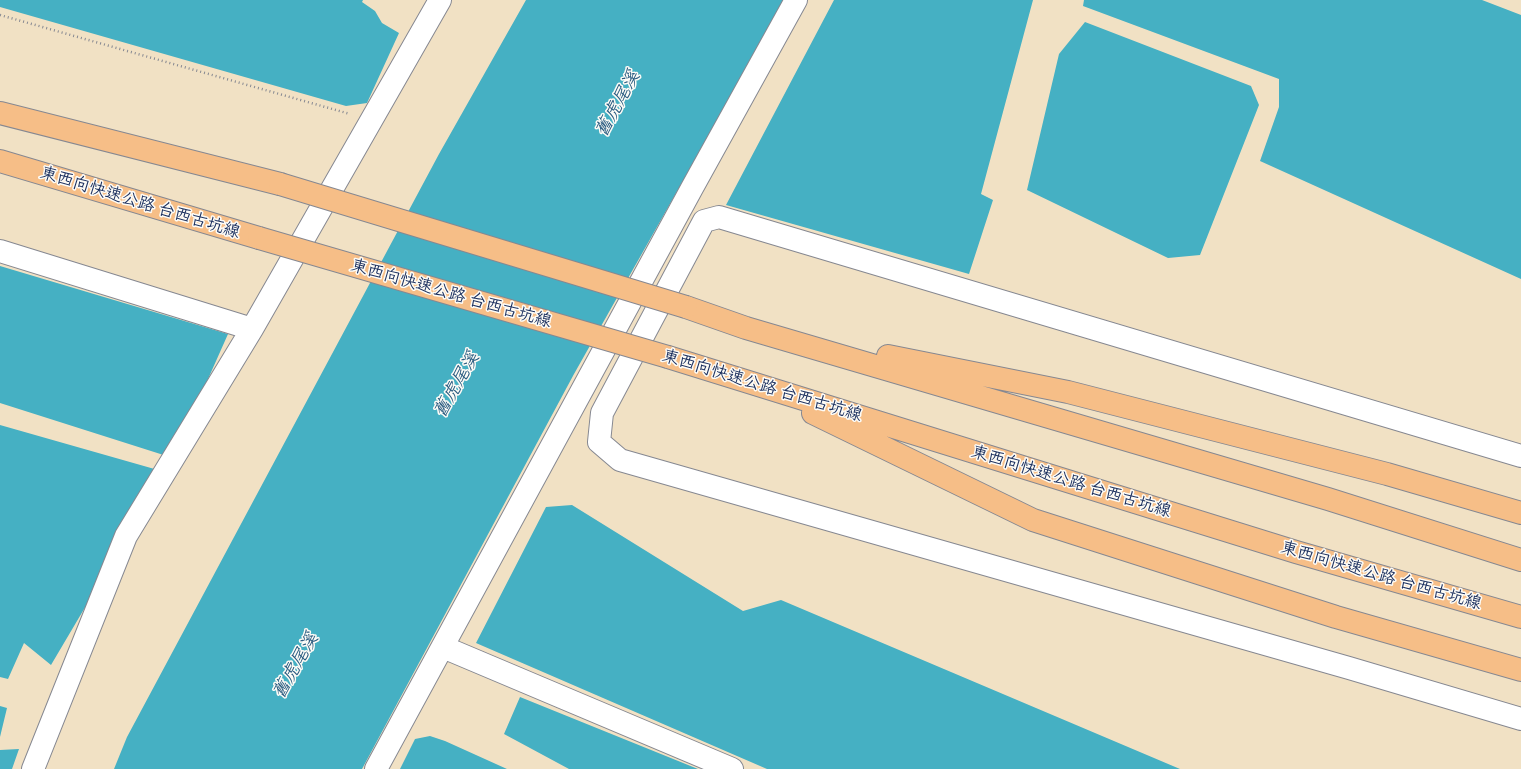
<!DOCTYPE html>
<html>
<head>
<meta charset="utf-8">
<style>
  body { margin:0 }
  canvas { display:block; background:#f1e1c4 }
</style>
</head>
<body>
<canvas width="1521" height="769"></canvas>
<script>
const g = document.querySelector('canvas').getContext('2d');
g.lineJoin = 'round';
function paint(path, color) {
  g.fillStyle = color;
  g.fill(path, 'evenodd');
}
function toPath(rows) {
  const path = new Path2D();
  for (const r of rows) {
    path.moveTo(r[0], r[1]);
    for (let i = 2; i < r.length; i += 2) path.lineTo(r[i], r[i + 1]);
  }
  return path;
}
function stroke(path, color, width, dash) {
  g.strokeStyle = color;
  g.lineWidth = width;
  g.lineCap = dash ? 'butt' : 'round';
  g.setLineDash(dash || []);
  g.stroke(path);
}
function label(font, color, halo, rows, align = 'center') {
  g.font = font + ' Caveat,"LXGW WenKai TC",sans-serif';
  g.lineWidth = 3;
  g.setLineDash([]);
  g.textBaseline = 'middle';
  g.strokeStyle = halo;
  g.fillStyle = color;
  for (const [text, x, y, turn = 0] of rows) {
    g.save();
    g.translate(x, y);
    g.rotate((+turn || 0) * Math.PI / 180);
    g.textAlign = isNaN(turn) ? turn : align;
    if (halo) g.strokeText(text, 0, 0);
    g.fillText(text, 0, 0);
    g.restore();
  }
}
const water = toPath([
  [0,0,363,0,362,2,375,11,382,23,399,33,367,103,346,106,0,7],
  [526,0,785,0,574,374,362,769,114,769,127,737,439,154],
  [834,0,1033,0,981,194,993,200,969,274,726,205],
  [1084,0,1482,0,1521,15,1521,279,1260,161,1279,107,1279,79,1083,6],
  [1085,22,1251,86,1259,105,1200,255,1168,258,1027,190,1059,54],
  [0,266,228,334,173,458,0,403],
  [0,425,165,472,51,665,24,643,8,679,0,677],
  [572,505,743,611,781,600,1180,769,767,769,476,643,546,507],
  [520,697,698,769,569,769,504,734],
  [0,706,7,708,0,737],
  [430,736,445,741,507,769,400,769,415,739],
  [19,749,12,769,0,769,0,750]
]);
const path = toPath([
  [0,15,350,114]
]);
const minor = toPath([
  [0,251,252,329],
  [1521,456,719,217,704,221,602,413,599,442,620,460,1349,668,1521,719],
  [443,647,732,769],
  [33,769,126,536,252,329,440,0],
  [376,769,692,188,796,0]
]);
const highway = toPath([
  [0,113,280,184],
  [0,161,259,238],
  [686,307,746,328,1328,499,1521,560],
  [888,356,1068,392,1387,474,1521,513],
  [668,357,1296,552,1521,617],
  [813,413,1033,520,1336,617,1521,670]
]);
const highwayBridge = toPath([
  [280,184,686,307],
  [259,238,668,357]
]);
const streetNames = [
  ["東西向快速公路 台西古坑線",140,203,17],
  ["東西向快速公路 台西古坑線",451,294,16],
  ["東西向快速公路 台西古坑線",762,386,17],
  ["東西向快速公路 台西古坑線",1071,482,17],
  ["東西向快速公路 台西古坑線",1381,576,16]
];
const waterNames = [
  ["舊虎尾溪",618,104,-61],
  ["舊虎尾溪",457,385,-60],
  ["舊虎尾溪",296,666,-60]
];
paint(water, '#45b0c3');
stroke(minor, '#868891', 24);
stroke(highway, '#868891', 24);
stroke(path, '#868891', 2.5, [1, 3]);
stroke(minor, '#fff', 22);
stroke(highway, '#f6be87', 22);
stroke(highwayBridge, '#868891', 24, []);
stroke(highwayBridge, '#f6be87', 22);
label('17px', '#1b2f5e', '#fdfcf7', streetNames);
label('italic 18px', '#2a5c81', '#fdfcf7', waterNames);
</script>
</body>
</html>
